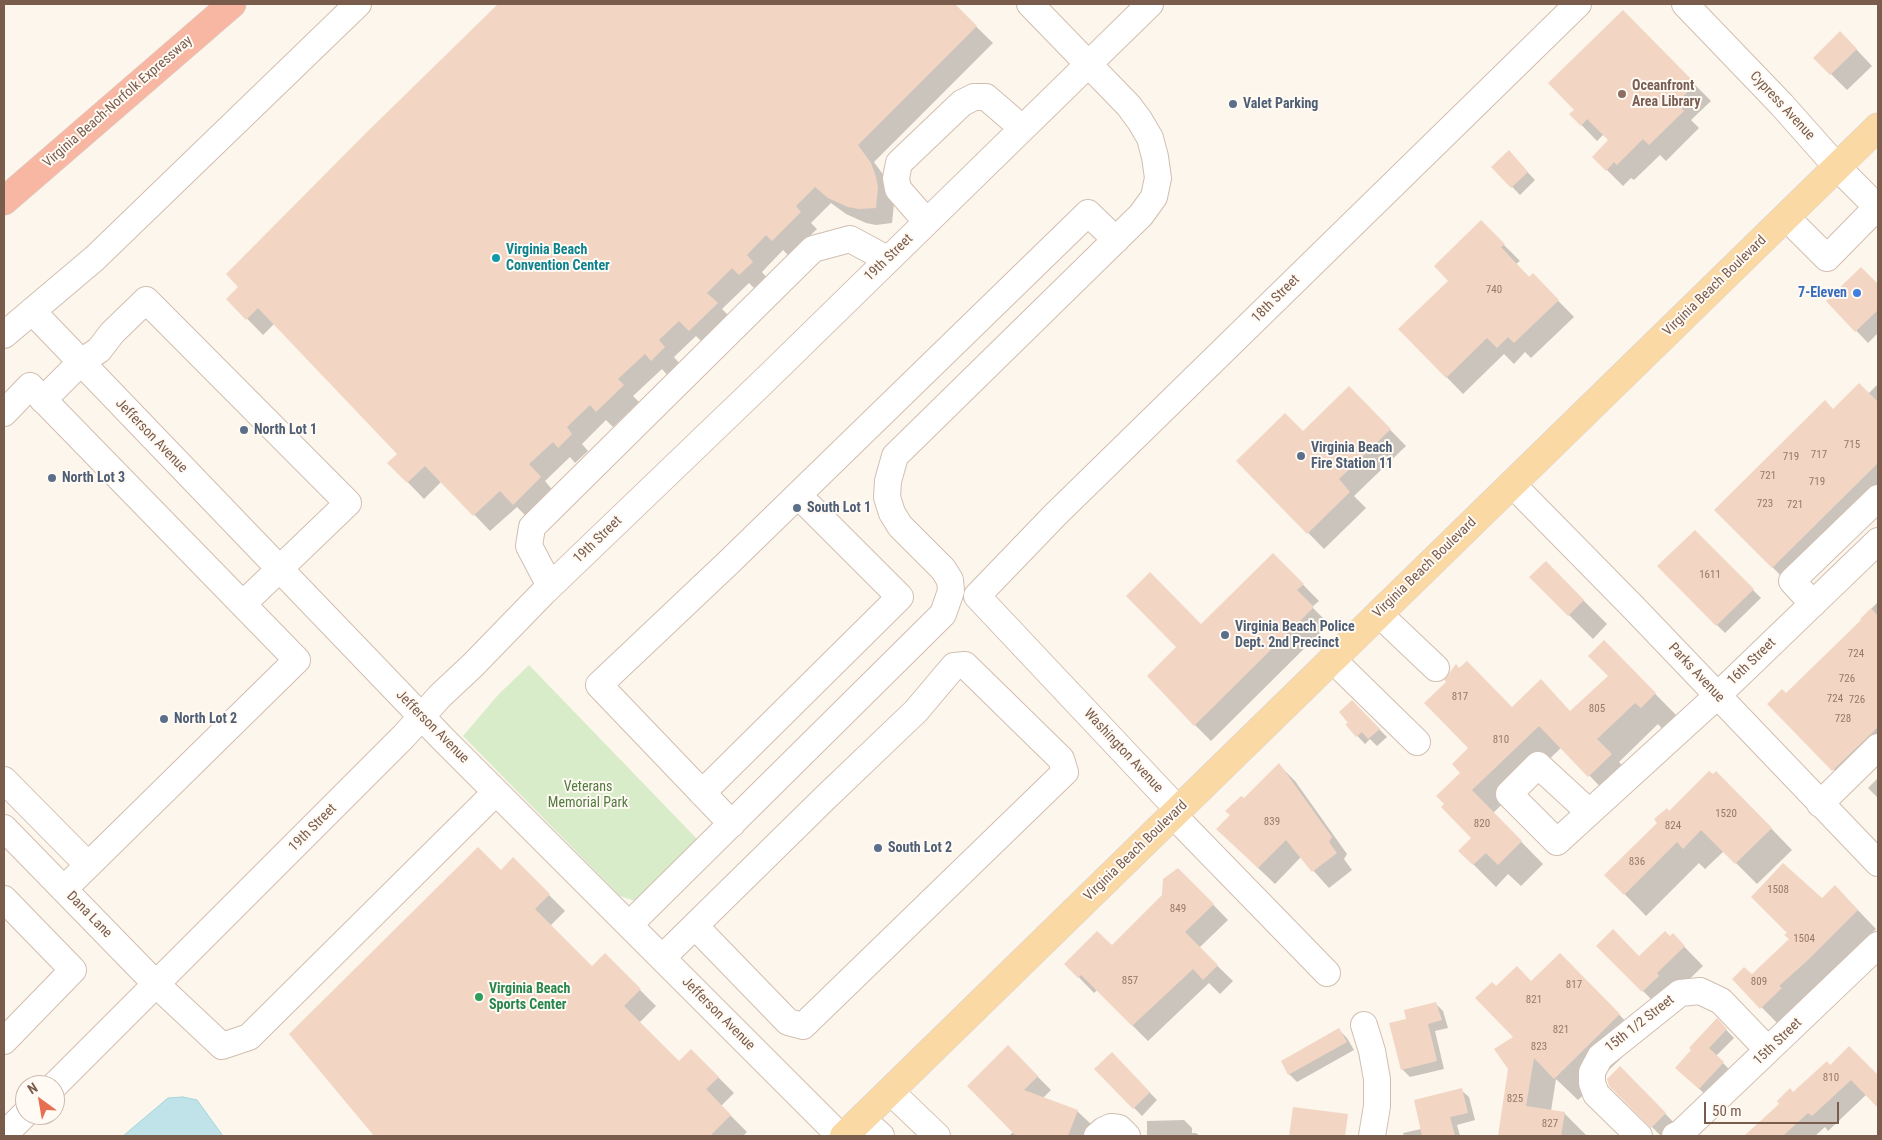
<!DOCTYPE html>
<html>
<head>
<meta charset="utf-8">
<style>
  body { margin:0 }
  #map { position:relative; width:1882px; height:1140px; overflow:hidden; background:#fdf6ec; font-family:"Roboto Condensed",sans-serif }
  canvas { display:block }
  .frame { position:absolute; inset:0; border:5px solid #7a5c4d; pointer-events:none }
  .north { position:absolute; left:15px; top:1075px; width:50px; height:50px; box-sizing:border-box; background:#fffaf3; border:1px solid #cabbb1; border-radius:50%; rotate:328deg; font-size:14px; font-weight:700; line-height:20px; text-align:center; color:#7a5c4d }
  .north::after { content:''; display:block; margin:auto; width:18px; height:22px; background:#e76f51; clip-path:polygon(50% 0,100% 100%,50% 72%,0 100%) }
  .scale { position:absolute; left:1704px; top:1102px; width:135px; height:22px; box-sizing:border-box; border:2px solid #7a5c4d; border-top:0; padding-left:6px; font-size:15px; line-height:18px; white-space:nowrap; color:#7a5c4d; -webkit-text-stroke:4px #fffaf3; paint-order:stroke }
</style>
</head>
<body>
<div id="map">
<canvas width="1882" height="1140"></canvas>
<div class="frame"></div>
<div class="north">N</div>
<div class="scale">50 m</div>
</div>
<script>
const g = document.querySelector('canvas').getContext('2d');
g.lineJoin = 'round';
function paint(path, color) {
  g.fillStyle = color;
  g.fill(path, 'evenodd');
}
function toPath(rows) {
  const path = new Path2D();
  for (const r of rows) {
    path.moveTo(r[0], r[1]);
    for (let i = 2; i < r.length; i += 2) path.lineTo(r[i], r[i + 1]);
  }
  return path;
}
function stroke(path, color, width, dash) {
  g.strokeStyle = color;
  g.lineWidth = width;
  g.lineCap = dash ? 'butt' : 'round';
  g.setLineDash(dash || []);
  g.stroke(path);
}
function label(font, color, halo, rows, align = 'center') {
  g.font = font + ' "Roboto Condensed",sans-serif';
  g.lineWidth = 4;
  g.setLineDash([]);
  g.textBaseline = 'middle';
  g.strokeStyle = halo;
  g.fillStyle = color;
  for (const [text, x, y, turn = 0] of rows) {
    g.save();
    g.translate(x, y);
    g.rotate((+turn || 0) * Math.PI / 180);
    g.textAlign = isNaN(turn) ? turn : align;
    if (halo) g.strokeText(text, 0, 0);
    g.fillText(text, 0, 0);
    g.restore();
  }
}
const green = toPath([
  [529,665,698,840,635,901,620,896,463,736,498,695]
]);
const water = toPath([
  [183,1097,197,1100,223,1136,123,1136,168,1098,183,1097]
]);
const shadow = toPath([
  [500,4,953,4,993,43,874,162,887,180,892,194,894,204,892,223,876,225,866,223,846,214,831,203,811,223,817,229,789,256,783,250,762,272,768,279,756,290,749,283,722,309,733,320,706,346,696,336,674,357,680,364,668,376,662,369,633,396,639,402,613,427,606,420,582,444,588,451,575,463,570,457,545,481,556,494,530,520,517,507,490,531,442,481,424,499,389,463,399,454,274,324,263,335,228,299,240,287,368,133],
  [1623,12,1711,101,1691,120,1699,128,1666,161,1660,155,1634,180,1631,178,1623,186,1594,157,1610,140,1604,134,1597,141,1571,114,1576,110],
  [1856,49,1872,66,1847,90,1815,58],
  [1516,160,1535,180,1520,195,1493,167],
  [1481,222,1520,261,1516,264,1530,278,1533,275,1574,317,1531,358,1525,352,1514,364,1504,354,1463,394,1400,329,1450,281],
  [1861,269,1878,286,1878,333,1868,343,1828,301],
  [1878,384,1878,498,1790,585,1716,510,1834,411,1868,394],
  [1349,388,1406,446,1354,496,1366,508,1324,549,1238,461,1303,433],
  [1695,532,1761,598,1725,633,1659,567],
  [1273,554,1319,601,1312,607,1329,624,1211,741,1195,725,1201,625],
  [1546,563,1607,624,1593,639,1531,577],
  [1878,602,1878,761,1851,787,1769,704,1786,694,1863,620,1861,619],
  [1604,642,1677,716,1663,730,1658,724,1619,762,1633,777,1611,798,1562,747,1493,813,1543,864,1521,886,1508,874,1496,887,1460,851,1473,838,1462,773,1512,708,1571,712,1609,676],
  [1352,702,1387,737,1377,746,1370,739,1365,744,1347,725,1350,723],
  [1279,765,1295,781,1347,854,1344,859,1352,870,1329,888,1301,857,1275,884,1234,845,1244,800],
  [1878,778,1878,798,1868,788],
  [1738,794,1792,850,1757,884,1724,851,1705,869,1699,863,1646,916,1606,875],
  [513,859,565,911,550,926,592,968,605,955,656,1006,639,1023,679,1063,691,1050,734,1093,721,1106,747,1132,743,1136,376,1136,291,1034,501,872],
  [1194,885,1228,920,1199,948,1233,981,1220,994,1209,983,1148,1041,1097,990,1094,993,1066,964,1112,947],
  [1853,905,1876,929,1826,978,1796,1005,1799,1007,1780,1026,1734,979,1752,976,1790,940],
  [1673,935,1703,966,1675,993,1662,1010,1598,946,1640,957],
  [1560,954,1642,1038,1578,1100,1556,1079,1551,1111,1564,1113,1587,1136,1499,1136,1515,1037,1496,988,1531,982],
  [1435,1003,1443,1011,1448,1028,1435,1031,1444,1069,1410,1077,1402,1069,1407,1020],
  [1717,1020,1734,1038,1716,1056,1731,1071,1707,1096,1684,1075],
  [1339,1030,1347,1038,1354,1050,1297,1082,1289,1074,1283,1062],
  [1008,1047,1051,1090,1043,1098,1077,1111,1091,1124,1086,1136,1011,1136,1010,1135,1013,1132],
  [1849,1048,1878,1077,1878,1106,1867,1094,1828,1131,1825,1127,1815,1136,1747,1136,1781,1104,1830,1066],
  [1112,1054,1157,1100,1142,1116,1096,1069],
  [1610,1085,1644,1092,1687,1136,1661,1136],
  [1461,1090,1469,1097,1475,1120,1457,1125,1460,1136,1404,1136,1403,1133,1421,1129],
  [1184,1120,1192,1128,1192,1133,1196,1133,1200,1136,1147,1136,1147,1121]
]);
const building = toPath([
  [498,4,955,4,977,26,858,145,871,163,876,177,878,187,876,208,859,209,848,207,828,198,815,187,796,206,801,212,772,241,766,235,747,255,753,262,739,275,732,268,707,293,718,303,689,331,679,321,659,340,665,347,651,361,645,354,618,379,624,385,596,412,590,405,567,427,572,434,558,448,553,442,529,464,541,477,513,505,500,491,473,516,425,466,407,483,387,463,397,454,258,308,246,320,226,299,238,287,226,274,367,132],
  [1623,10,1696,84,1676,103,1684,111,1649,145,1643,139,1617,165,1614,162,1606,171,1592,157,1608,140,1587,119,1581,126,1569,114,1574,110,1548,83],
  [1840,31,1857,49,1830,75,1813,58],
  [1509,150,1528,172,1511,188,1491,167],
  [1481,220,1505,244,1501,247,1529,277,1533,273,1559,300,1514,343,1508,337,1497,348,1487,338,1446,378,1398,329,1448,281,1434,266],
  [1861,267,1878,284,1878,310,1855,332,1826,301],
  [1859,383,1878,402,1878,463,1772,568,1714,510,1825,400,1833,409],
  [1349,386,1391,429,1339,479,1350,492,1307,534,1236,461,1285,413,1303,431],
  [1695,530,1754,589,1716,626,1657,566],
  [1273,553,1304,584,1297,590,1314,607,1194,726,1147,676,1176,647,1126,596,1150,572,1201,624],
  [1546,561,1584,600,1568,616,1529,577],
  [1871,608,1878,616,1878,727,1832,771,1767,704,1782,689,1786,693,1861,620,1860,619],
  [1604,640,1656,693,1641,708,1635,703,1597,739,1612,754,1588,777,1539,726,1472,790,1522,841,1498,865,1486,853,1473,865,1458,851,1471,838,1441,807,1444,804,1436,796,1460,773,1452,764,1468,748,1424,703,1446,682,1444,680,1456,664,1459,668,1467,661,1512,707,1541,679,1570,711,1608,676,1588,656],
  [1352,700,1380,729,1368,739,1362,732,1356,737,1345,724,1348,723,1339,712],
  [1279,763,1332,837,1329,842,1337,853,1312,872,1286,840,1258,868,1216,829,1230,815,1225,811,1241,796,1244,798],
  [1709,771,1713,774,1716,771,1772,828,1735,864,1701,830,1683,849,1677,842,1624,895,1604,875,1657,823,1654,819,1667,808,1669,811],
  [478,847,501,870,513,857,550,894,535,909,592,966,605,953,641,989,624,1006,679,1061,691,1049,719,1077,706,1089,731,1115,710,1136,374,1136,289,1034],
  [1783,863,1822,898,1835,885,1858,910,1808,960,1779,986,1782,988,1760,1009,1732,979,1744,967,1752,974,1789,939,1784,935,1787,933,1751,897],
  [1178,868,1214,904,1185,932,1218,965,1203,980,1193,969,1132,1026,1081,975,1078,978,1064,964,1097,931,1112,945,1162,895,1163,879],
  [1613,929,1639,956,1665,931,1670,936,1673,933,1685,946,1657,973,1659,976,1642,992,1596,946],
  [1560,953,1620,1014,1554,1079,1534,1058,1526,1106,1565,1112,1561,1136,1498,1136,1508,1069,1494,1049,1513,1037,1475,998,1492,982,1496,986,1517,966,1531,981],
  [1436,1002,1442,1020,1428,1024,1437,1061,1401,1070,1389,1023,1406,1019,1404,1010],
  [1717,1018,1727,1029,1709,1048,1724,1062,1699,1089,1675,1068,1691,1050,1689,1048],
  [1339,1028,1347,1042,1288,1075,1281,1061],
  [1008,1045,1038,1076,1024,1090,1078,1110,1068,1136,1016,1136,967,1086],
  [1849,1046,1878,1075,1878,1108,1851,1080,1812,1116,1808,1113,1783,1136,1744,1136,1779,1104,1777,1101,1790,1088,1793,1092,1827,1061,1830,1065],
  [1112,1052,1150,1092,1133,1109,1094,1069],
  [1620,1066,1666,1113,1651,1128,1609,1086,1607,1079],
  [1462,1088,1468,1113,1450,1117,1455,1136,1422,1136,1414,1100],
  [1293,1107,1348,1114,1345,1136,1289,1136]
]);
const minor = toPath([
  [1685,4,1782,105,1837,167,1878,208],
  [1786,217,1827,258,1877,207],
  [926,221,898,189,896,178,899,163,962,103,974,97,986,97,1022,128],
  [32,311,444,740,840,1136],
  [4,335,95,258,358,4],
  [43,400,81,362,99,350,112,333,146,300,348,503,243,604],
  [4,413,30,386,297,660,64,889],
  [1512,484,1633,607,1878,863],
  [550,586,529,546,532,527,813,249,850,239,887,259],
  [1813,604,1792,581,1878,498],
  [1379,614,1436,668],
  [1332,659,1417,742],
  [4,780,88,865],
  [702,793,900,597,798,495],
  [1820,804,1878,747],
  [1589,812,1538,765,1509,794,1557,842,1717,696,1878,541],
  [732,824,599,685,727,564,1088,213,1116,240],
  [4,828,157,985,222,1046,249,1037,496,792],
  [4,899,73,970,4,1041],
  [629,925,943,614,951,591,950,580,943,569,900,526,892,513,887,497,888,481,895,456,1141,215,1154,197,1158,178,1155,157,1150,138,1140,121,1129,106,1030,4],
  [662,958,826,797,916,711,954,666,965,665,1061,759,1065,772,803,1026,788,1022,695,926],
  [1327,973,1179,821,1171,802,977,596,1055,515,1578,4],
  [1364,1025,1372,1051,1377,1079,1377,1106,1372,1136],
  [55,1085,404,736,440,696,473,665,544,592,765,380,1150,4],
  [890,1091,937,1136],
  [862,1119,881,1136],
  [4,1135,25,1114],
  [1097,1136,1104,1130,1111,1127,1119,1128,1127,1136],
  [1639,1136,1596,1094,1592,1083,1592,1072,1600,1057,1680,993,1700,991,1721,1001,1768,1050],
  [1675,1136,1681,1133,1878,945]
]);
const major = toPath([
  [844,1136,1878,127]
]);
const highway = toPath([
  [4,201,232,4]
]);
const markers = [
  [1622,94,5,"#8d6e63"],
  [1233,104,5,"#5c6f8a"],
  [496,258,5,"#0f9aa8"],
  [1857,293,5,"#3f7fe0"],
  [244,430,5,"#5c6f8a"],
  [1301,456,5,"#5c6f8a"],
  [52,478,5,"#5c6f8a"],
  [797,508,5,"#5c6f8a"],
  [1225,635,5,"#5c6f8a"],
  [164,719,5,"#5c6f8a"],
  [878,848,5,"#5c6f8a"],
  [479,997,5,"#2e9e5b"]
];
const numberNames = [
  ["740",1494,290],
  ["715",1852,445],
  ["717",1819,455],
  ["719",1791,457],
  ["721",1768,476],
  ["719",1817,482],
  ["723",1765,504],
  ["721",1795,505],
  ["1611",1710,575],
  ["724",1856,654],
  ["726",1847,679],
  ["817",1460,697],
  ["724",1835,699],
  ["726",1857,700],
  ["805",1597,709],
  ["728",1843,719],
  ["810",1501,740],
  ["1520",1726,814],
  ["839",1272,822],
  ["820",1482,824],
  ["824",1673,826],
  ["836",1637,862],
  ["1508",1778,890],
  ["849",1178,909],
  ["1504",1804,939],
  ["857",1130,981],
  ["809",1759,982],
  ["817",1574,985],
  ["821",1534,1000],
  ["821",1561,1030],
  ["823",1539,1047],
  ["810",1831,1078],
  ["825",1515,1099],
  ["827",1550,1124]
];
const educationNames = [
  ["Oceanfront",1632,86],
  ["Area Library",1632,102]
];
const streetNames = [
  ["Virginia Beach-Norfolk Expressway",118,102,-41],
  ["Cypress Avenue",1782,106,47],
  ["19th Street",889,258,-44],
  ["Virginia Beach Boulevard",1715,286,-44],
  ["18th Street",1276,299,-45],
  ["Jefferson Avenue",151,436,46],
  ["19th Street",598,540,-44],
  ["Virginia Beach Boulevard",1425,568,-44],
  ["16th Street",1752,662,-44],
  ["Parks Avenue",1696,673,47],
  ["Jefferson Avenue",432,727,45],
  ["Washington Avenue",1123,751,47],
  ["19th Street",313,828,-45],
  ["Virginia Beach Boulevard",1136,851,-44],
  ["Dana Lane",89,915,46],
  ["Jefferson Avenue",718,1014,45],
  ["15th 1/2 Street",1640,1024,-38],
  ["15th Street",1778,1042,-44]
];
const serviceNames = [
  ["Valet Parking",1243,104],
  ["North Lot 1",254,430],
  ["Virginia Beach",1311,448],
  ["Fire Station 11",1311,464],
  ["North Lot 3",62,478],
  ["South Lot 1",807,508],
  ["Virginia Beach Police",1235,627],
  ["Dept. 2nd Precinct",1235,643],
  ["North Lot 2",174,719],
  ["South Lot 2",888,848]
];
const cultureNames = [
  ["Virginia Beach",506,250],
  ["Convention Center",506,266]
];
const shopNames = [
  ["7-Eleven",1847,293]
];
const parkNames = [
  ["Veterans",588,787],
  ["Memorial Park",588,803]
];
const leisureNames = [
  ["Virginia Beach",489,989],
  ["Sports Center",489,1005]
];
paint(green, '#d8ecc9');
paint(water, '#bfe3e8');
stroke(water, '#a5d3da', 1);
paint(shadow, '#0003');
paint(building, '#f3d5c3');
stroke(minor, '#d1beb0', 28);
stroke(major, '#dad1cd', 29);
stroke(highway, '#dad1cd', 29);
stroke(minor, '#fff', 26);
stroke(major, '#fbd9a5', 28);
stroke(highway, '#f7b7a3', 28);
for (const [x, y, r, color] of markers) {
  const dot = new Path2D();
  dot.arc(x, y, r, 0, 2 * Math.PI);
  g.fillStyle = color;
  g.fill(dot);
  stroke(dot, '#fffaf3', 2);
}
label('11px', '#987a6a', null, numberNames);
label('bold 14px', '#785e54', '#fffaf3', educationNames, 'left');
label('14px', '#7a5c4d', '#fffaf3', streetNames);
label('bold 14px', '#4e5e75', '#fffaf3', serviceNames, 'left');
label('bold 14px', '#0d838f', '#fffaf3', cultureNames, 'left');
label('bold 14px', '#366cbe', '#fffaf3', shopNames, 'right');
label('14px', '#537a41', '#fffaf3', parkNames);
label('bold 14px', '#27864d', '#fffaf3', leisureNames, 'left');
</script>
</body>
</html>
